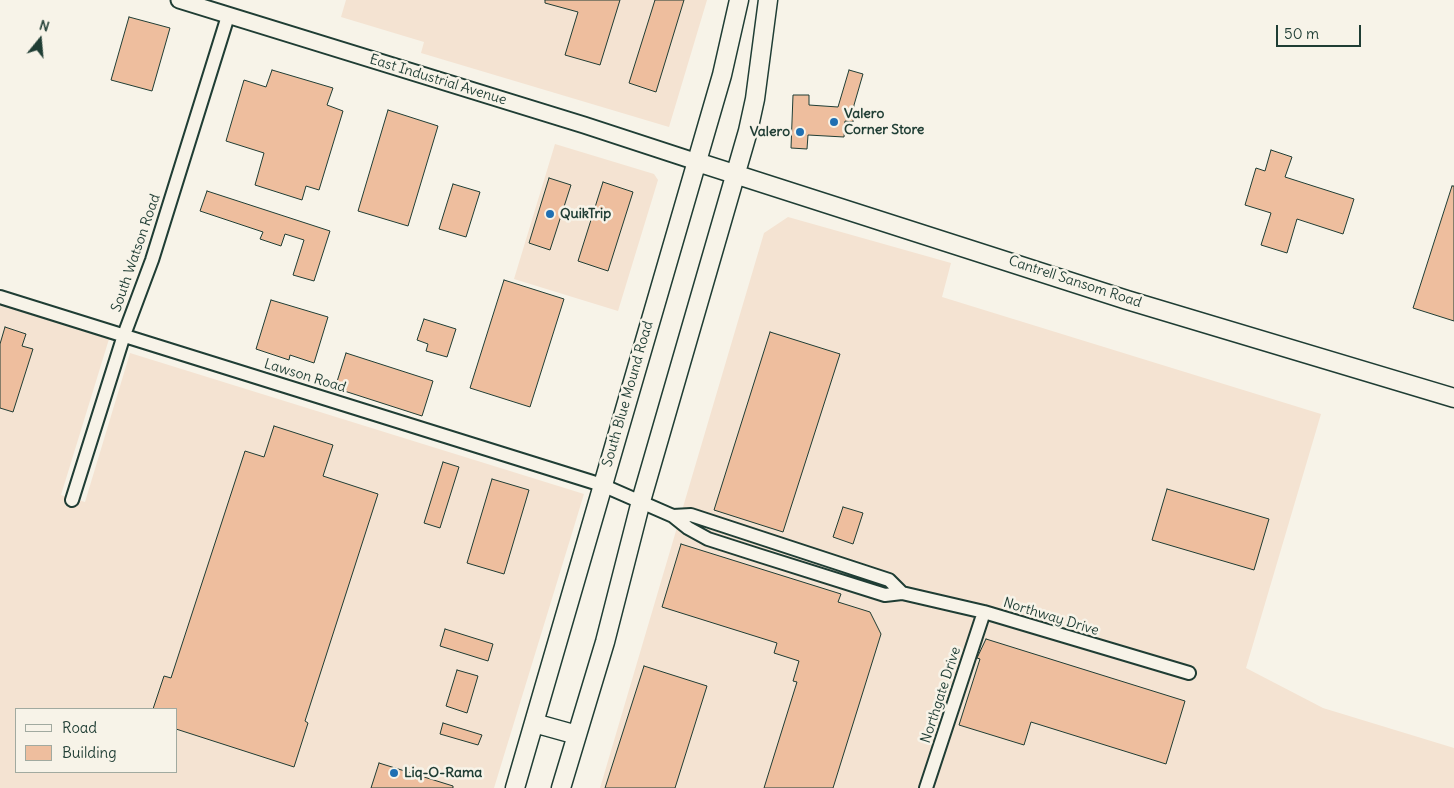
<!DOCTYPE html>
<html>
<head>
<meta charset="utf-8">
<style>
  body { margin:0 }
  #map { position:relative; width:1454px; height:788px; overflow:hidden; background:#f7f3e8; font-family:Delius,sans-serif }
  canvas { display:block }
  .legend { position:absolute; left:15px; top:708px; width:162px; height:65px; box-sizing:border-box; background:#f7f3e8; border:1px solid #a1aaa0; margin:0; padding:6px 9px; list-style:none; font-size:15px; color:#1f3d34 }
  .legend li { display:flex; align-items:center; gap:10px; height:25px }
  .legend b { width:25px; border:1px solid #a1aaa0 }
  .north { position:absolute; left:15px; top:15px; width:50px; height:50px; -webkit-text-stroke:4px #f7f3e8; paint-order:stroke; rotate:17deg; font-size:14px; font-weight:700; line-height:20px; text-align:center; color:#1f3d34 }
  .north::after { content:''; display:block; margin:auto; width:18px; height:22px; background:#1f3d34; clip-path:polygon(50% 0,100% 100%,50% 72%,0 100%) }
  .scale { position:absolute; left:1276px; top:25px; width:85px; height:22px; box-sizing:border-box; border:2px solid #1f3d34; border-top:0; padding-left:6px; font-size:15px; line-height:18px; white-space:nowrap; color:#1f3d34; -webkit-text-stroke:4px #f7f3e8; paint-order:stroke }
</style>
</head>
<body>
<div id="map">
<canvas width="1454" height="788"></canvas>
<ul class="legend">
<li><b style="height:6px;background:#f7f3e8"></b>Road</li>
<li><b style="height:14px;background:#eebe9e"></b>Building</li>
</ul>
<div class="north">N</div>
<div class="scale">50 m</div>
</div>
<script>
const g = document.querySelector('canvas').getContext('2d');
g.lineJoin = 'round';
function paint(path, color) {
  g.fillStyle = color;
  g.fill(path, 'evenodd');
}
function toPath(rows) {
  const path = new Path2D();
  for (const r of rows) {
    path.moveTo(r[0], r[1]);
    for (let i = 2; i < r.length; i += 2) path.lineTo(r[i], r[i + 1]);
  }
  return path;
}
function stroke(path, color, width, dash) {
  g.strokeStyle = color;
  g.lineWidth = width;
  g.lineCap = dash ? 'butt' : 'round';
  g.setLineDash(dash || []);
  g.stroke(path);
}
function label(font, color, halo, rows, align = 'center') {
  g.font = font + ' Delius,sans-serif';
  g.lineWidth = 5;
  g.setLineDash([]);
  g.textBaseline = 'middle';
  g.strokeStyle = halo;
  g.fillStyle = color;
  for (const [text, x, y, turn = 0] of rows) {
    g.save();
    g.translate(x, y);
    g.rotate((+turn || 0) * Math.PI / 180);
    g.textAlign = isNaN(turn) ? turn : align;
    if (halo) g.strokeText(text, 0, 0);
    g.fillText(text, 0, 0);
    g.restore();
  }
}
const built = toPath([
  [346,0,707,0,669,127,421,53,424,42,341,17],
  [555,144,654,174,658,180,618,311,514,279],
  [788,217,951,263,942,297,1321,414,1246,668,1323,708,1454,748,1454,788,600,788,764,233],
  [0,305,109,339,61,495,85,502,130,353,584,494,494,788,0,788],
  [16,709,176,709,176,772,16,772]
]);
const building = toPath([
  [545,0,620,0,600,65,565,55,578,12,545,3,545,0],
  [655,0,684,0,656,92,629,83,655,0],
  [129,17,170,28,152,91,111,80,129,17],
  [272,70,333,88,327,105,343,111,319,190,306,186,302,200,255,185,264,153,226,141,244,80,266,87,272,70],
  [849,70,863,74,854,105,853,122,845,121,844,137,808,135,807,149,791,148,793,95,809,95,809,105,838,107,849,70],
  [388,110,438,126,408,226,358,211,388,110],
  [1271,150,1292,157,1285,177,1354,199,1343,234,1297,219,1287,253,1261,245,1271,213,1245,205,1256,168,1265,171,1271,150],
  [549,178,571,185,550,250,529,243,549,178],
  [603,182,633,192,608,271,578,261,603,182],
  [453,184,480,192,466,237,439,229,453,184],
  [1452,186,1454,186,1454,321,1413,308,1452,186],
  [207,191,330,231,314,281,293,275,304,240,285,234,281,246,260,239,263,232,200,211,207,191],
  [504,280,564,299,530,407,470,388,504,280],
  [271,300,328,317,314,363,290,355,289,360,256,349,271,300],
  [424,319,456,329,447,357,426,351,428,344,417,340,424,319],
  [5,327,26,334,22,346,33,349,13,412,0,408,0,344,5,327],
  [770,332,840,354,783,532,714,510,770,332],
  [346,353,433,381,422,416,335,388,346,353],
  [274,426,333,445,323,476,378,494,305,721,308,723,294,767,176,729,176,709,153,709,164,676,171,678,245,451,264,457,274,426],
  [443,462,459,467,440,528,424,523,443,462],
  [492,479,529,490,504,574,467,563,492,479],
  [1167,489,1269,519,1254,570,1152,540,1167,489],
  [843,507,863,513,853,544,833,537,843,507],
  [681,544,841,594,838,602,870,612,881,634,833,788,764,788,797,682,793,681,799,661,774,653,777,643,662,607,681,544],
  [445,629,493,644,488,661,440,646,445,629],
  [986,639,1185,701,1166,764,1031,722,1024,745,959,725,980,659,977,658,986,639],
  [644,666,707,686,675,788,605,788,644,666],
  [457,670,478,676,467,713,446,706,457,670],
  [443,723,482,735,478,745,440,734,443,723],
  [379,763,453,786,453,788,371,788,379,763]
]);
const minor = toPath([
  [0,297,602,485,673,516,688,528,708,539,761,556,885,595,902,593,984,612,1189,673],
  [72,500,124,335,152,260,228,16],
  [673,516,691,515,889,580,902,593],
  [926,788,984,612]
]);
const tertiary = toPath([
  [179,0,584,125,697,162]
]);
const secondary = toPath([
  [697,162,1127,300,1454,398],
  [534,723,577,735],
  [515,788,722,75,739,0],
  [561,788,605,642,641,501,748,131,755,99,768,0]
]);
const markers = [
  [834,122,5,"#1f6fb2"],
  [800,132,5,"#1f6fb2"],
  [550,214,5,"#1f6fb2"],
  [394,773,5,"#1f6fb2"]
];
const streetNames = [
  ["East Industrial Avenue",438,80,17],
  ["South Watson Road",136,253,-71],
  ["Cantrell Sansom Road",1075,282,18],
  ["Lawson Road",305,376,17],
  ["South Blue Mound Road",628,394,-74],
  ["Northway Drive",1051,617,17],
  ["Northgate Drive",941,695,-72]
];
const poiNames = [
  ["Valero",844,114],
  ["Corner Store",844,130],
  ["Valero",790,132,"right"],
  ["QuikTrip",560,214],
  ["Liq-O-Rama",404,773]
];
paint(built, '#f4e3d2');
paint(building, '#eebe9e');
stroke(building, '#1f3d34', 1);
stroke(minor, '#1f3d34', 16);
stroke(tertiary, '#1f3d34', 19);
stroke(secondary, '#1f3d34', 21);
stroke(minor, '#f7f3e8', 12);
stroke(tertiary, '#f7f3e8', 15);
stroke(secondary, '#f7f3e8', 18);
for (const [x, y, r, color] of markers) {
  const dot = new Path2D();
  dot.arc(x, y, r, 0, 2 * Math.PI);
  g.fillStyle = color;
  g.fill(dot);
  stroke(dot, '#f7f3e8', 2);
}
label('14px', '#1f3d34', '#f7f3e8', streetNames);
label('bold 14px', '#1f3d34', '#f7f3e8', poiNames, 'left');
</script>
</body>
</html>
